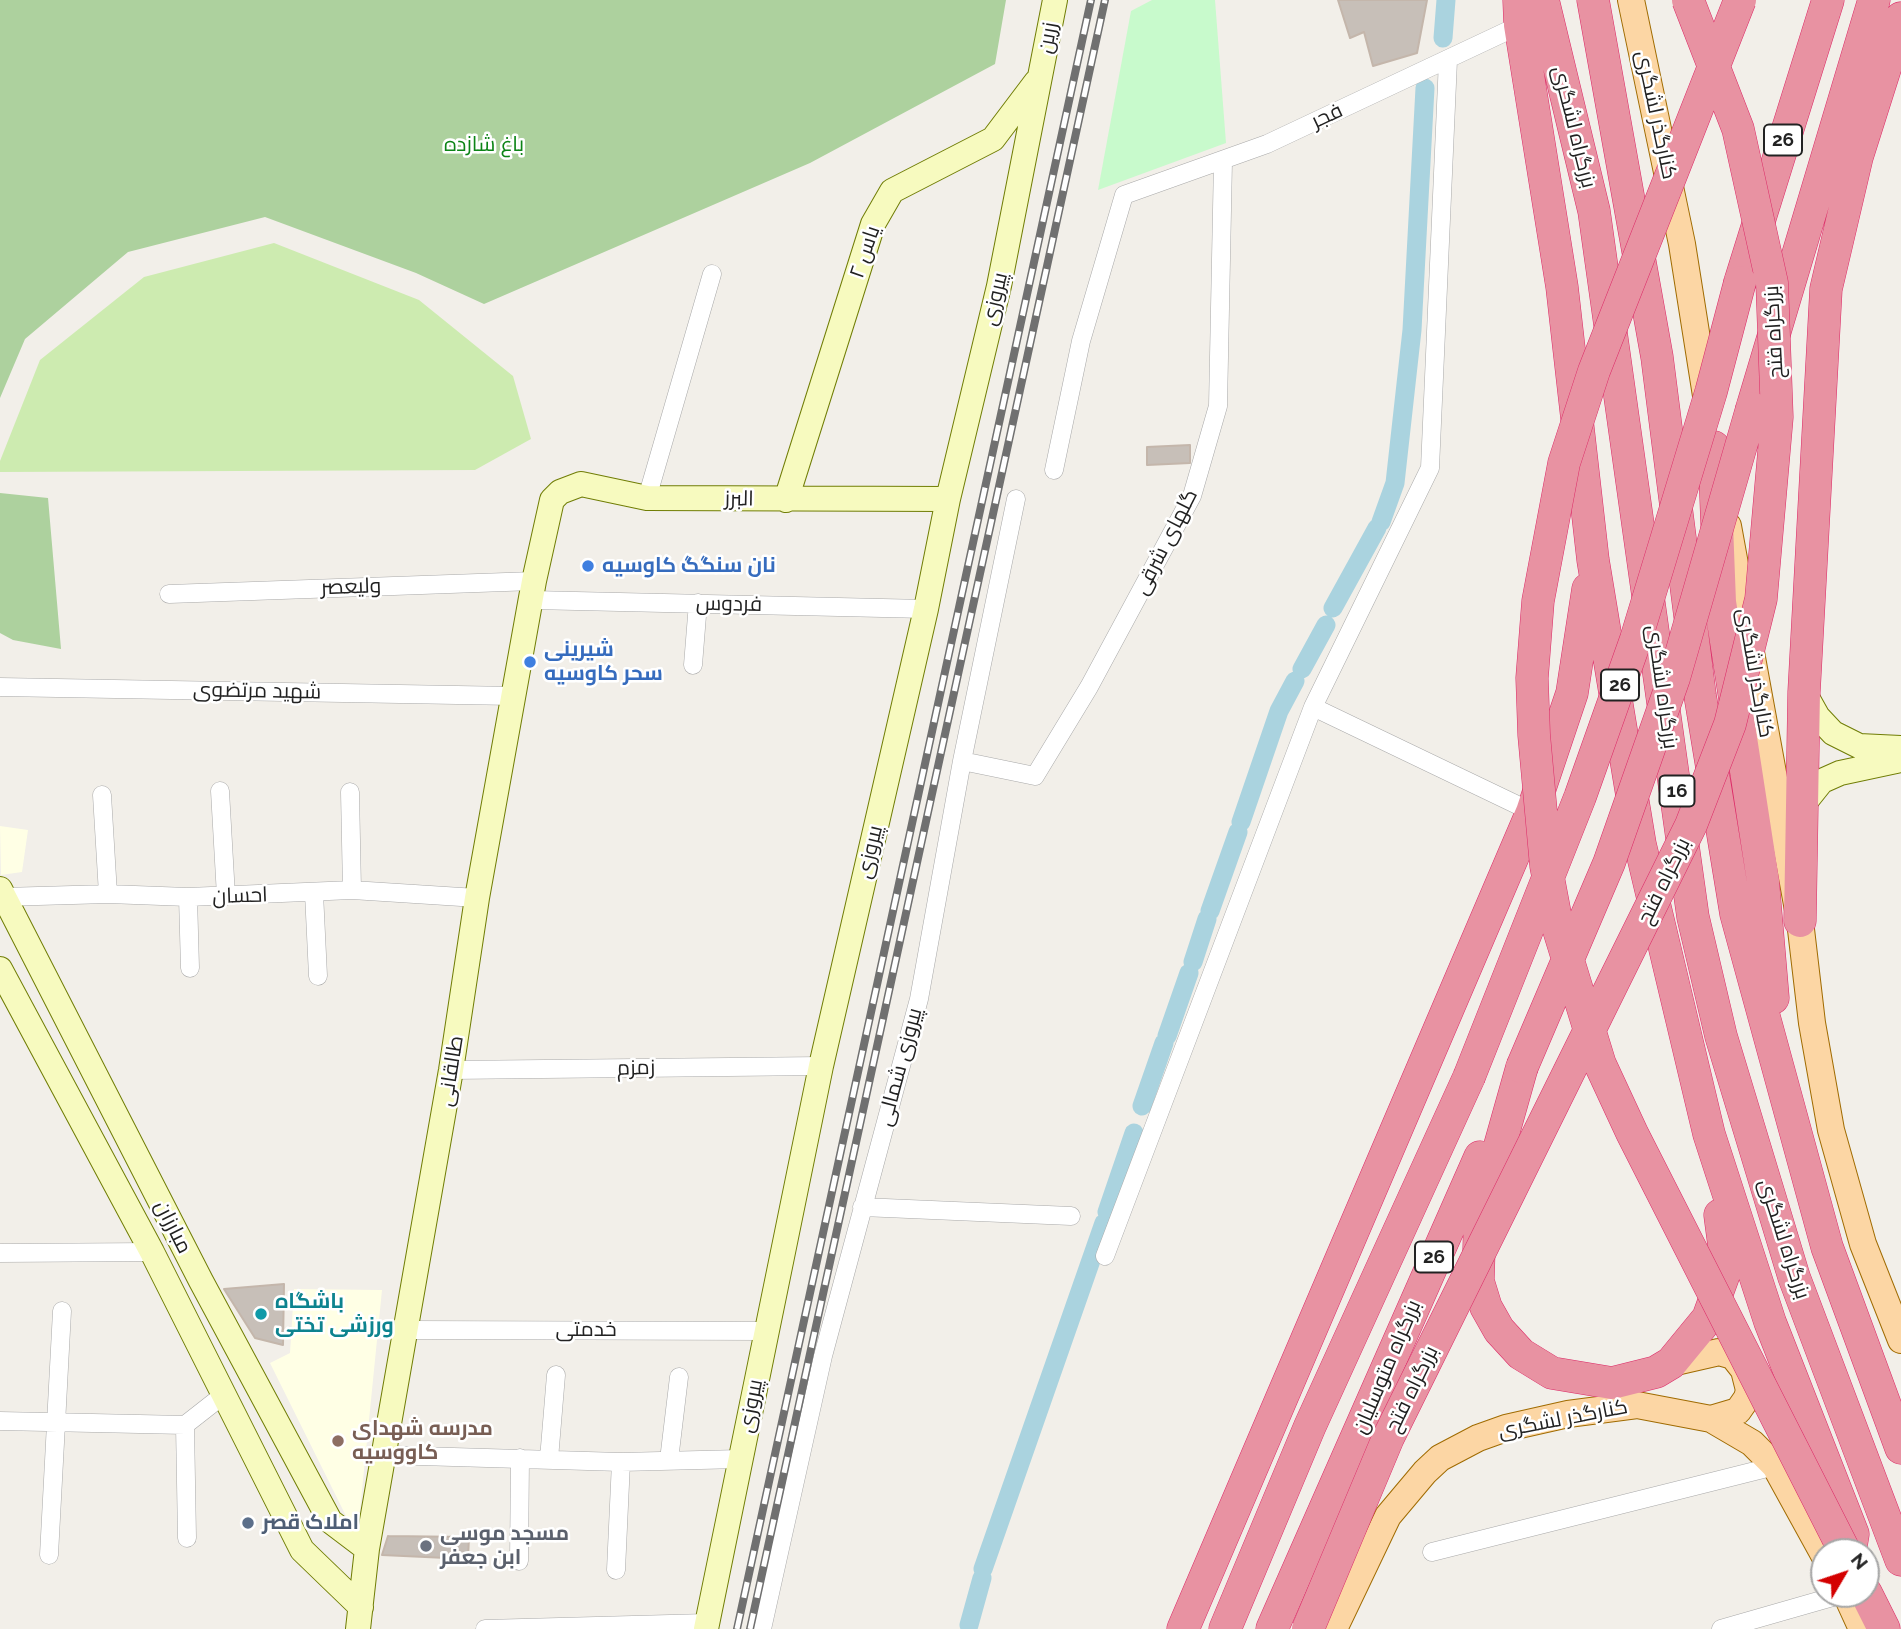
<!DOCTYPE html>
<html>
<head>
<meta charset="utf-8">
<style>
  body { margin:0 }
  #map { position:relative; width:1901px; height:1629px; overflow:hidden; background:#f2efe9; font-family:Raleway,sans-serif }
  canvas { display:block }
  .north { position:absolute; left:1810px; top:1538px; width:70px; height:70px; box-sizing:border-box; background:#fff; border:2px solid #a7a7a7; border-radius:50%; rotate:51deg; font-size:19px; font-weight:700; line-height:28px; text-align:center; color:#222 }
  .north::after { content:''; display:block; margin:auto; width:24px; height:32px; background:#d40000; clip-path:polygon(50% 0,100% 100%,50% 72%,0 100%) }
</style>
</head>
<body>
<div id="map">
<canvas width="1901" height="1629"></canvas>
<div class="north">N</div>
</div>
<script>
const g = document.querySelector('canvas').getContext('2d');
g.lineJoin = 'round';
function paint(path, color) {
  g.fillStyle = color;
  g.fill(path, 'evenodd');
}
function toPath(rows) {
  const path = new Path2D();
  for (const r of rows) {
    path.moveTo(r[0], r[1]);
    for (let i = 2; i < r.length; i += 2) path.lineTo(r[i], r[i + 1]);
  }
  return path;
}
function stroke(path, color, width, dash) {
  g.strokeStyle = color;
  g.lineWidth = width;
  g.lineCap = dash ? 'butt' : 'round';
  g.setLineDash(dash || []);
  g.stroke(path);
}
function label(font, color, halo, rows, align = 'center') {
  g.font = font + ' Raleway,Cairo,sans-serif';
  g.lineWidth = 5;
  g.setLineDash([]);
  g.textBaseline = 'middle';
  g.strokeStyle = halo;
  g.fillStyle = color;
  for (const [text, x, y, turn = 0] of rows) {
    g.save();
    g.translate(x, y);
    g.rotate((+turn || 0) * Math.PI / 180);
    g.textAlign = isNaN(turn) ? turn : align;
    if (halo) g.strokeText(text, 0, 0);
    g.fillText(text, 0, 0);
    g.restore();
  }
}
const education = toPath([
  [0,826,28,830,22,872,1,875],
  [294,1289,382,1290,359,1520,347,1518,270,1363,290,1353]
]);
const grass = toPath([
  [274,243,419,300,513,376,531,439,475,470,0,472,0,461,40,360,144,277]
]);
const forest = toPath([
  [0,0,1006,0,995,64,810,163,484,304,416,273,265,217,128,252,25,339,0,398],
  [0,493,48,498,61,649,13,640,0,633]
]);
const park = toPath([
  [1152,0,1215,0,1226,143,1098,190,1131,11]
]);
const canal = toPath([
  [1443,38,1446,0],
  [1381,522,1395,483,1412,330,1425,88],
  [1333,608,1377,528],
  [1302,669,1326,625],
  [1241,822,1279,711,1295,681],
  [1210,911,1238,832],
  [1193,962,1207,919],
  [1167,1036,1189,973],
  [1142,1106,1164,1043],
  [1107,1212,1134,1133],
  [983,1569,1104,1223],
  [969,1625,982,1578]
]);
const building = toPath([
  [1338,0,1427,0,1417,53,1373,66,1364,32,1350,38,1338,0],
  [1190,445,1190,463,1147,465,1147,447,1190,445],
  [284,1284,283,1345,255,1338,224,1289,284,1284],
  [388,1536,469,1537,468,1559,382,1555,388,1536]
]);
const street = toPath([
  [1054,470,1081,341,1124,195,1267,144,1520,25],
  [647,498,712,274],
  [169,594,534,581],
  [532,600,926,609],
  [693,665,698,603],
  [0,687,514,696],
  [1313,707,1532,812],
  [962,761,1035,776,1089,687,1192,496,1218,406,1223,161],
  [220,791,226,896],
  [350,792,352,890],
  [102,795,108,894],
  [314,893,318,976],
  [3,897,108,894,188,897,352,890,477,898],
  [188,897,190,968],
  [451,1070,821,1066],
  [862,1207,1071,1216],
  [0,1253,152,1252],
  [1105,1256,1313,707,1430,468,1448,60],
  [407,1330,766,1331],
  [0,1421,185,1425,222,1396],
  [185,1425,187,1538],
  [386,1455,621,1462,740,1459],
  [549,1459,556,1375],
  [669,1460,679,1377],
  [1432,1552,1775,1466],
  [49,1555,62,1311],
  [519,1561,520,1458],
  [616,1570,621,1462],
  [485,1629,707,1623],
  [762,1629,823,1356,919,999,962,761,1016,499],
  [1721,1629,1843,1594]
]);
const secondary = toPath([
  [786,500,873,224,892,191,993,139,1036,82],
  [1804,692,1818,717,1833,733,1859,746,1901,748],
  [1802,806,1822,781,1840,773,1901,760],
  [0,889,201,1281,330,1521,367,1549],
  [0,969,152,1252,302,1550,361,1607],
  [358,1629,367,1549,451,1070,477,898,534,581,552,500,560,492,581,484,647,498,948,499],
  [706,1629,821,1066,926,609,948,499,999,286,1055,0]
]);
const primary = toPath([
  [1631,0,1682,244,1707,402],
  [1728,526,1800,921,1812,1023,1831,1130,1863,1244,1901,1340],
  [1671,1363,1719,1352,1733,1356,1744,1370,1749,1390,1747,1398,1738,1411,1711,1419],
  [1846,1594,1862,1629],
  [1334,1629,1388,1516,1425,1472,1440,1458,1478,1438,1506,1428,1568,1414,1637,1405,1711,1419,1752,1443,1775,1466,1824,1555]
]);
const highway = toPath([
  [1519,0,1520,25,1562,287,1593,560,1640,844,1709,1134,1770,1322,1853,1534,1850,1552],
  [1543,0,1594,211,1693,917,1721,1036,1794,1277,1901,1560],
  [1593,0,1657,357,1700,695,1736,914,1827,1247,1901,1448],
  [1740,282,1828,0],
  [1752,408,1874,0],
  [1714,447,1720,602,1763,881,1773,998],
  [1800,921,1804,692,1826,289,1857,157,1901,18],
  [1522,1067,1480,1216,1478,1281,1486,1307,1499,1330,1521,1354,1552,1373,1612,1383,1656,1372,1671,1363,1708,1318,1724,1274,1725,1253,1720,1215],
  [1866,1593,1884,1629],
  [1183,1629,1532,812,1572,693,1588,589],
  [1225,1629,1310,1426,1469,1077],
  [1272,1629,1480,1157]
]);
const rail = toPath([
  [737,1629,1091,0],
  [750,1629,1105,0]
]);
const highwayBridge = toPath([
  [1740,0,1594,371,1564,463,1538,601,1532,678,1534,735,1546,866,1557,924,1600,1064,1632,1133,1845,1552],
  [1522,1067,1609,863,1674,678,1752,408],
  [1469,1077,1580,797,1636,639,1711,392,1740,282],
  [1308,1629,1388,1438,1691,825,1730,724,1761,599,1777,417,1772,283,1738,129,1688,0]
]);
const markers = [
  [588,566,7,"#3f7fe0"],
  [530,662,7,"#3f7fe0"],
  [261,1314,7,"#0f9aa8"],
  [338,1441,7,"#8d6e63"],
  [248,1523,7,"#5c6f8a"],
  [426,1546,7,"#6b7280"]
];
const shields = [
  [1783,140,38],
  [1620,685,38],
  [1677,791,35],
  [1434,1257,38]
];
const shieldNames = [
  ["26",1783,140],
  ["26",1620,685],
  ["16",1677,791],
  ["26",1434,1257]
];
const streetNames = [
  ["زرین",1048,38,-80],
  ["کنارگذر لشگری",1656,115,78],
  ["فجر",1327,116,-25],
  ["بزرگراه لشگری",1574,127,76],
  ["یاس ۲",865,252,-71],
  ["پیروزی",995,299,-77],
  ["بزرگراه فتح",1774,332,-93],
  ["البرز",739,499,1],
  ["گلهای شرقی",1166,542,-63],
  ["ولیعصر",351,587,-2],
  ["فردوس",729,604,1],
  ["کنارگذر لشگری",1755,673,80],
  ["بزرگراه لشگری",1662,687,82],
  ["شهید مرتضوی",257,691,1],
  ["پیروزی",870,852,-77],
  ["بزرگراه فتح",1664,881,-64],
  ["احسان",240,896,-2],
  ["پیروزی شمالی",900,1067,-75],
  ["زمزم",636,1068,-1],
  ["طالقانی",451,1071,-81],
  ["مبارزان",173,1227,63],
  ["بزرگراه لشگری",1784,1239,72],
  ["خدمتی",586,1330],
  ["بزرگراه متوسلیان",1387,1367,-67],
  ["بزرگراه فتح",1412,1389,-64],
  ["پیروزی",751,1406,-79],
  ["کنارگذر لشگری",1563,1419,-11]
];
const parkNames = [
  ["باغ شازده",484,145]
];
const shopNames = [
  ["نان سنگگ کاوسیه",602,566],
  ["شیرینی",544,650],
  ["سحر کاوسیه",544,674]
];
const cultureNames = [
  ["باشگاه",275,1302],
  ["ورزشی تختی",275,1326]
];
const educationNames = [
  ["مدرسه شهدای",352,1429],
  ["کاووسیه",352,1453]
];
const serviceNames = [
  ["املاک قصر",262,1523]
];
const worshipNames = [
  ["مسجد موسی",440,1534],
  ["ابن جعفر",440,1558]
];
paint(education, '#ffffe5');
paint(grass, '#cdebb0');
paint(forest, '#add19e');
paint(park, '#c8facc');
stroke(canal, '#aad3df', 19);
paint(building, '#c7bfb8');
stroke(building, '#c4b6ab', 2);
stroke(street, '#a9a9a9', 19);
stroke(secondary, '#707d05', 26);
stroke(primary, '#a06b00', 28);
stroke(highway, '#dc2a67', 33);
stroke(street, '#fff', 18);
stroke(secondary, '#f7fabf', 24);
stroke(primary, '#fcd6a4', 26);
stroke(highway, '#e892a2', 32);
stroke(rail, '#707070', 8);
stroke(rail, '#fff', 5, [16]);
stroke(highwayBridge, '#dc2a67', 33, []);
stroke(highwayBridge, '#e892a2', 32);
for (const [x, y, r, color] of markers) {
  const dot = new Path2D();
  dot.arc(x, y, r, 0, 2 * Math.PI);
  g.fillStyle = color;
  g.fill(dot);
  stroke(dot, '#fff', 2.5);
}
for (const [x, y, w] of shields) {
  const box = new Path2D();
  box.roundRect(x - w / 2, y - 15.5, w, 31, 5);
  g.fillStyle = '#fff';
  g.fill(box);
  stroke(box, '#222', 2);
}
label('bold 19px', '#222', null, shieldNames);
label('21px', '#222', '#fff', streetNames);
label('21px', '#0c8416', '#fff', parkNames);
label('bold 21px', '#366cbe', '#fff', shopNames, 'left');
label('bold 21px', '#0d838f', '#fff', cultureNames, 'left');
label('bold 21px', '#785e54', '#fff', educationNames, 'left');
label('bold 21px', '#4e5e75', '#fff', serviceNames, 'left');
label('bold 21px', '#5b616d', '#fff', worshipNames, 'left');
</script>
</body>
</html>
